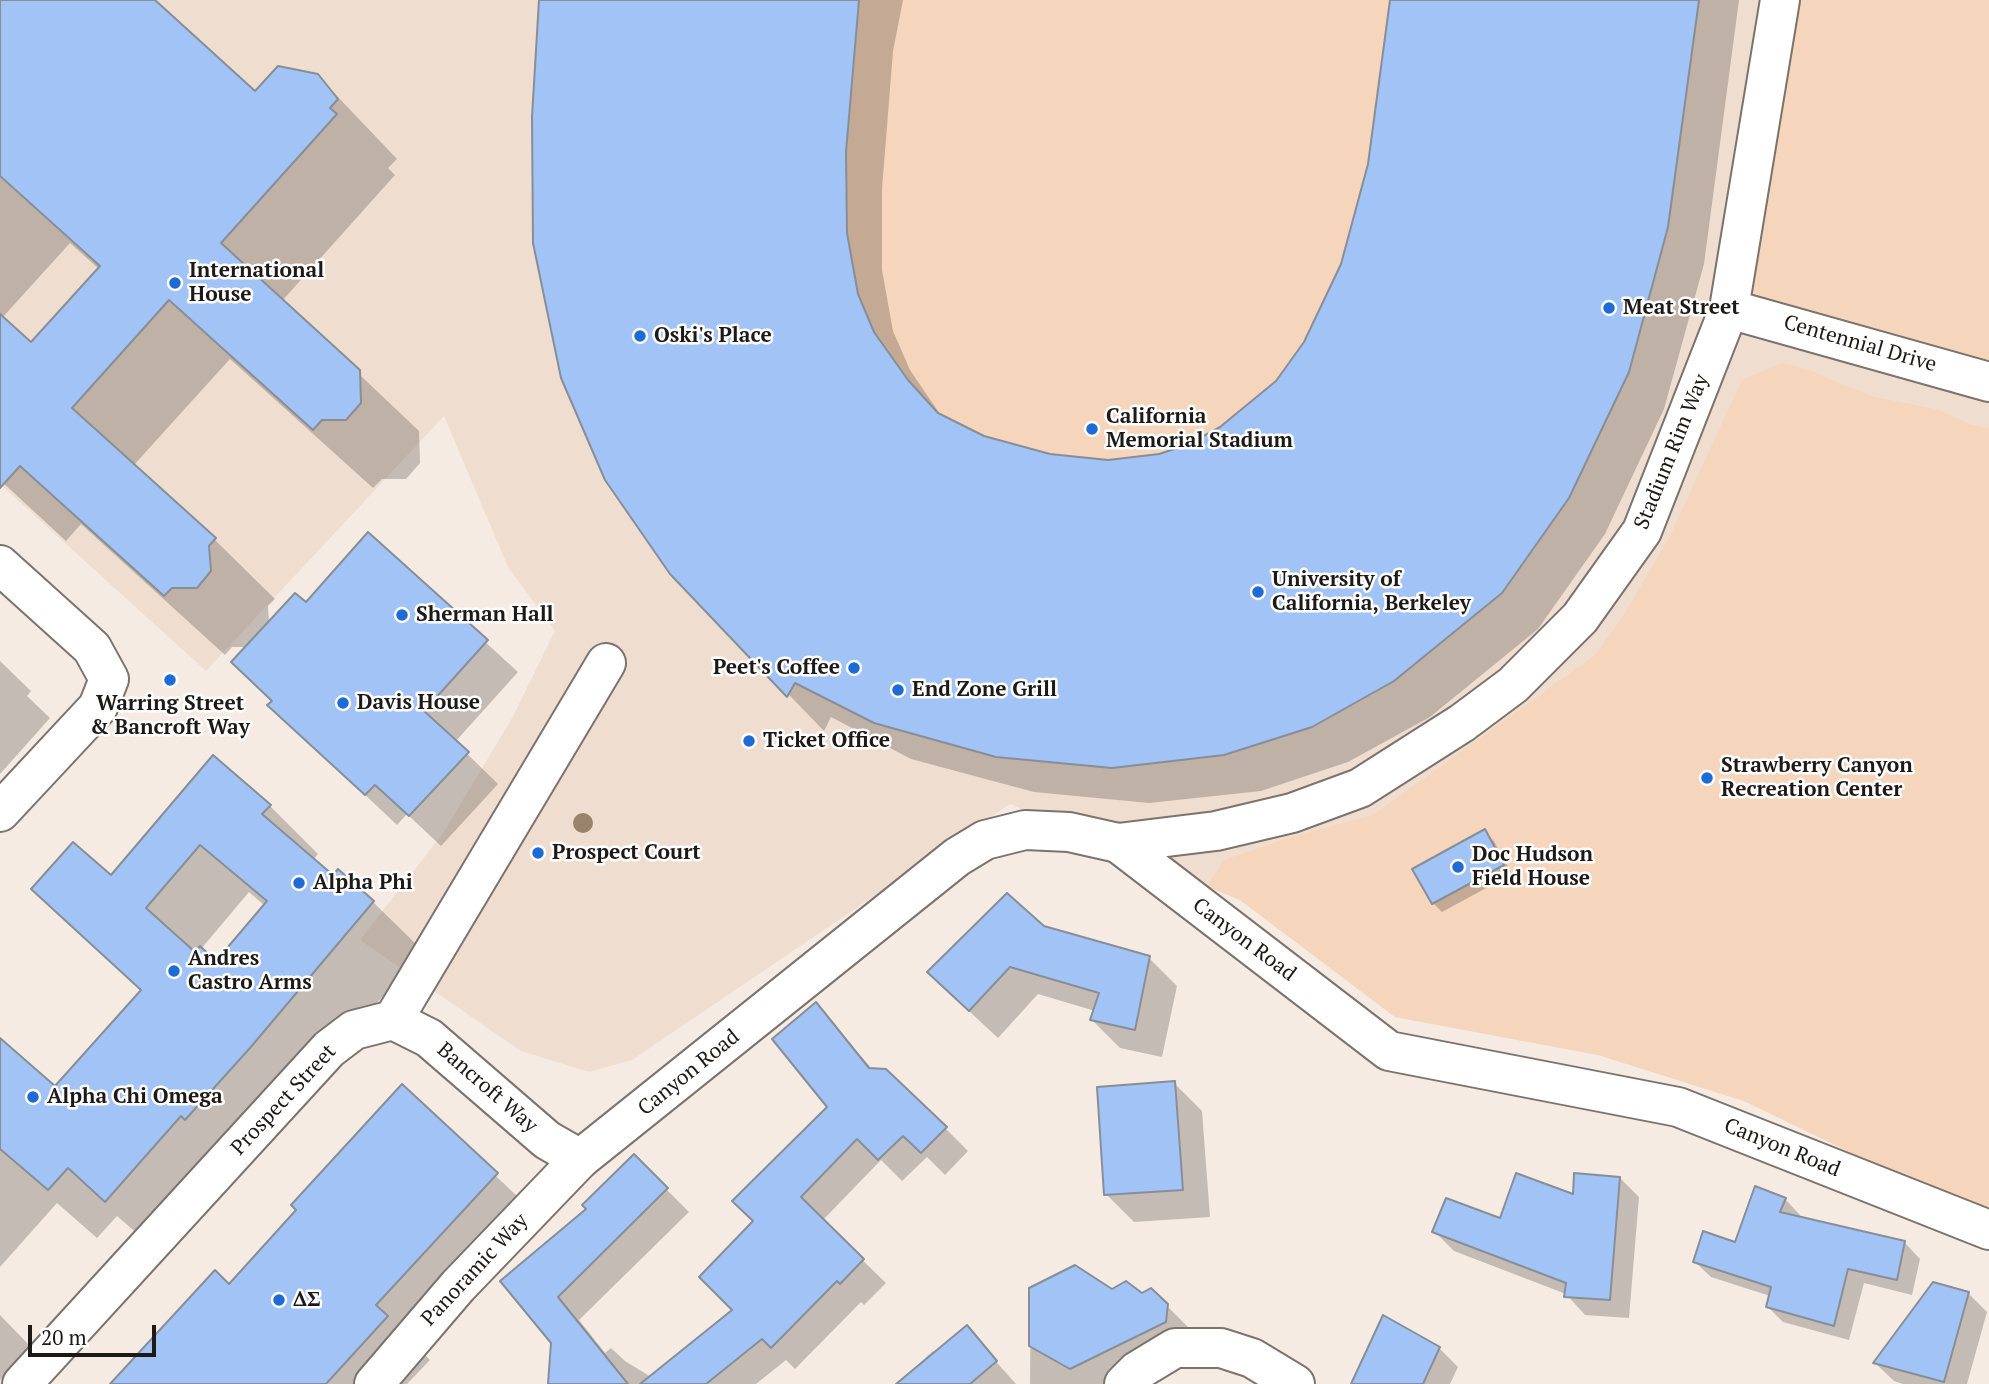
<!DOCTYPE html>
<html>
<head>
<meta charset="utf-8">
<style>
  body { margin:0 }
  #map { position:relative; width:1989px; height:1384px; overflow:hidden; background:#f5ebe2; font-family:"PT Serif",serif }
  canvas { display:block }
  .scale { position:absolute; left:28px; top:1325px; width:128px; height:32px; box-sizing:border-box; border:4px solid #1c1916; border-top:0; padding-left:9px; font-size:21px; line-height:24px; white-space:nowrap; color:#1c1916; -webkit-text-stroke:5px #fff; paint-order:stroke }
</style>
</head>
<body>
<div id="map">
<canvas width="1989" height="1384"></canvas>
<div class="scale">20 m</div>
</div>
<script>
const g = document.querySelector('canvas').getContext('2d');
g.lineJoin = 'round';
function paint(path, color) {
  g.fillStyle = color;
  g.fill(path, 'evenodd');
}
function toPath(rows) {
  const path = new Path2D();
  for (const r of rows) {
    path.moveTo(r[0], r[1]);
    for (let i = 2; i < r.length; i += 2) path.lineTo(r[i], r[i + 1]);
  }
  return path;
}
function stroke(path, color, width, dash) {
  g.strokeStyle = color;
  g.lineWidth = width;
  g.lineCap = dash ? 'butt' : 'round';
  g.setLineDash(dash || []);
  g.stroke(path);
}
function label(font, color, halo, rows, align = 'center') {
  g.font = font + ' "PT Serif",serif';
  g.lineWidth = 5;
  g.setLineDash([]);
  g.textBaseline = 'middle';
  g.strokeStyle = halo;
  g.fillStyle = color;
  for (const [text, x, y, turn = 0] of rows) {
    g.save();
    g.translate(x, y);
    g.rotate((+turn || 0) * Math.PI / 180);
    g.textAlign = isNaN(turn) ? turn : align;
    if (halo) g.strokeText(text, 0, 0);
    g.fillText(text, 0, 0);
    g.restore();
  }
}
const built = toPath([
  [0,0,1989,0,1989,1207,1945,1198,1744,1101,1598,1055,1395,1017,1240,900,1010,804,632,1060,589,1072,521,1051,360,940,443,833,511,720,555,631,508,567,444,416,206,671,0,484]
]);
const green = toPath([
  [539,0,1699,0,1668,227,1629,372,1569,498,1502,593,1312,727,1224,755,1112,768,996,757,874,723,753,661,670,574,605,480,561,378,533,243,532,117],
  [1780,0,1989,0,1989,382,1729,309],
  [1783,363,1806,369,1871,396,1936,409,1972,425,1989,428,1989,1207,1945,1198,1744,1101,1598,1055,1395,1017,1240,900,1207,886,1224,860,1291,837,1373,815,1594,656,1622,618,1669,538,1742,380]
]);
const shadow = toPath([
  [152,0,255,93,317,75,397,159,388,168,395,175,282,301,419,431,420,463,406,479,382,479,373,488,230,359,133,466,215,540,275,599,268,606,269,623,306,605,368,535,518,672,455,742,498,784,441,846,407,814,397,825,270,705,273,702,248,647,232,647,225,655,81,524,66,541,0,480,0,1],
  [70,243,99,269,31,345,2,318],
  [541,0,903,0,893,51,882,189,882,270,893,331,910,370,942,417,983,438,1050,456,1108,462,1159,456,1188,447,1221,428,1278,382,1305,343,1342,265,1370,164,1392,0,1739,0,1704,264,1664,409,1605,534,1538,629,1430,717,1348,762,1261,791,1149,803,1034,792,911,759,831,717,824,731,671,573],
  [0,661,31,691,27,696,50,718,0,774],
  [270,806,318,854,313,860,333,877,373,902,422,950,298,1096,155,1249,117,1216,97,1238,57,1203,0,1267,0,1040,55,1089,142,992,33,889,111,878],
  [249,892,265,906,216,963,201,949],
  [1485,832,1494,841,1512,874,1442,912,1433,903],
  [1044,928,1149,958,1177,986,1162,1057,1120,1048,1092,1020,1095,1011,1038,994,998,1038,957,1000],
  [816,1005,873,1070,945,1128,968,1151,945,1175,927,1157,902,1181,881,1160,822,1221,886,1283,864,1305,861,1302,795,1369,786,1360,756,1384,550,1384,553,1342,503,1281,589,1209,634,1157,689,1212,579,1320,605,1353,611,1348,625,1361,651,1377,735,1310,755,1221,829,1107],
  [1174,1083,1202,1111,1210,1217,1134,1222,1106,1194],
  [402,1087,539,1217,418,1348,430,1360,407,1384,113,1384,229,1287],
  [1620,1178,1639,1197,1629,1318,1585,1315,1566,1294,1454,1251,1435,1232,1501,1220],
  [1785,1199,1800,1215,1799,1218,1905,1243,1920,1259,1912,1295,1864,1283,1849,1340,1783,1322,1768,1307,1770,1296,1711,1277,1695,1262,1736,1244],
  [1031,1289,1142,1295,1151,1290,1195,1334,1124,1384,1030,1384],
  [1968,1293,1987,1312,1967,1384,1903,1384,1894,1381,1875,1363],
  [0,1315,30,1346,0,1380],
  [966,1328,1016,1384,897,1384,933,1351,936,1354],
  [1439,1348,1458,1367,1450,1384,1360,1384]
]);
const building = toPath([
  [0,0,155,0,255,91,278,66,318,74,338,99,330,108,337,114,221,243,360,370,361,403,346,420,322,420,313,430,169,300,72,408,216,538,209,546,211,571,197,588,172,588,164,596,20,466,0,488,0,314,31,342,100,266,0,176,0,0],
  [539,0,859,0,846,152,847,233,858,294,874,332,908,380,938,413,984,436,1050,454,1108,460,1159,454,1187,445,1220,427,1276,381,1304,342,1341,264,1368,164,1390,0,1699,0,1668,227,1629,372,1569,498,1502,593,1394,681,1312,727,1224,755,1112,768,996,757,874,723,795,683,787,697,670,574,605,480,561,378,533,243,532,117,539,0],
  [368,532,488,640,424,711,469,752,409,816,375,785,365,795,267,705,272,701,231,662,295,593,306,602,368,532],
  [213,755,271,805,262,814,333,875,338,869,374,901,250,1048,185,1120,181,1116,105,1202,68,1168,48,1190,0,1149,0,1038,55,1086,141,990,31,889,73,842,111,875,213,755],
  [200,845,267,901,216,961,200,946,195,952,146,908,200,845],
  [1485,829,1504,865,1432,904,1412,869,1485,829],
  [1007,893,1044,926,1150,956,1135,1030,1090,1020,1099,993,1010,967,969,1011,927,972,1007,893],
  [816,1002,869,1068,886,1069,947,1127,921,1153,903,1136,878,1160,857,1139,801,1197,864,1259,840,1284,837,1281,771,1348,762,1339,706,1384,640,1384,732,1310,699,1277,753,1221,732,1201,827,1107,772,1039,816,1002],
  [1175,1081,1183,1190,1104,1195,1097,1087,1175,1081],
  [402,1084,498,1173,376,1305,388,1316,326,1384,110,1384,215,1270,229,1284,296,1210,291,1205,402,1084],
  [634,1154,668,1188,558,1297,628,1384,548,1384,551,1343,500,1281,586,1209,582,1205,634,1154],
  [1516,1173,1573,1194,1574,1173,1620,1177,1610,1300,1564,1297,1566,1283,1432,1232,1446,1198,1500,1218,1516,1173],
  [1755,1186,1786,1198,1780,1212,1905,1241,1897,1280,1848,1269,1834,1326,1766,1307,1771,1287,1693,1262,1703,1231,1735,1242,1755,1186],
  [1075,1265,1112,1289,1126,1281,1142,1293,1151,1288,1168,1304,1166,1322,1070,1369,1029,1346,1029,1288,1075,1265],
  [1933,1282,1969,1292,1944,1382,1873,1363,1933,1282],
  [1383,1315,1440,1347,1423,1384,1351,1384,1383,1315],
  [967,1325,997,1361,970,1384,896,1384,967,1325]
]);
const minor = toPath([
  [0,565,92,648,109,679,98,707,0,812],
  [1118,843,1389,1051,1678,1107,1989,1230],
  [393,1020,606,663],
  [374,1384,458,1286,580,1159],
  [1124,1384,1137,1371,1175,1348,1221,1348,1252,1358,1295,1384]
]);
const tertiary = toPath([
  [1729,309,1989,382],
  [22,1384,329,1049,354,1030,393,1020,429,1038,547,1140,580,1159,957,857,985,840,1025,830,1069,832,1118,843,1216,831,1292,813,1360,788,1462,723,1513,685,1580,618,1642,531,1729,309,1780,0]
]);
const trees = [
  [583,823]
];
const markers = [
  [175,283,7,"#1f6bd6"],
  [1609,308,7,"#1f6bd6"],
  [640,336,7,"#1f6bd6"],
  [1092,429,7,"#1f6bd6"],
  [1258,592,7,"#1f6bd6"],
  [402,615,7,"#1f6bd6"],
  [854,668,7,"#1f6bd6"],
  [170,680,7,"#1f6bd6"],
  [898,690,7,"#1f6bd6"],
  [343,703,7,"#1f6bd6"],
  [749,741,7,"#1f6bd6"],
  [1707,778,7,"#1f6bd6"],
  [538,853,7,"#1f6bd6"],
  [1458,867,7,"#1f6bd6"],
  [299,883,7,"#1f6bd6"],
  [174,971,7,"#1f6bd6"],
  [33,1097,7,"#1f6bd6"],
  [279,1300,7,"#1f6bd6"]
];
const poiNames = [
  ["International",189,271],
  ["House",189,295],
  ["Meat Street",1623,308],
  ["Oski's Place",654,336],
  ["California",1106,417],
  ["Memorial Stadium",1106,441],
  ["University of",1272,580],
  ["California, Berkeley",1272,604],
  ["Sherman Hall",416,615],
  ["Peet's Coffee",840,668,"right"],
  ["End Zone Grill",912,690],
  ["Davis House",357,703],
  ["Warring Street",170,704,"center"],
  ["& Bancroft Way",170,728,"center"],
  ["Ticket Office",763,741],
  ["Strawberry Canyon",1721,766],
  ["Recreation Center",1721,790],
  ["Prospect Court",552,853],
  ["Doc Hudson",1472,855],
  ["Field House",1472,879],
  ["Alpha Phi",313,883],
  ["Andres",188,959],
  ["Castro Arms",188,983],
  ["Alpha Chi Omega",47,1097],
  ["ΔΣ",293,1300]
];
const streetNames = [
  ["Centennial Drive",1860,344,16],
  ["Stadium Rim Way",1672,452,-68],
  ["Canyon Road",1244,940,37],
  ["Canyon Road",689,1073,-39],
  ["Bancroft Way",487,1088,41],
  ["Prospect Street",284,1100,-47],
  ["Canyon Road",1782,1148,22],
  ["Panoramic Way",475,1270,-47]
];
paint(built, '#efded0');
paint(green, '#f5d5bb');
paint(shadow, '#0003');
paint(building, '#a2c3f5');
stroke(building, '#878e97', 2);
stroke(minor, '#7c736c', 42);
stroke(tertiary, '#7c736c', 42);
stroke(minor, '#fff', 38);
stroke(tertiary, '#fff', 38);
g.fillStyle = '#99836d';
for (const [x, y] of trees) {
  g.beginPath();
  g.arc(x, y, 10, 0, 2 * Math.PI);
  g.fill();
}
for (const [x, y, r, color] of markers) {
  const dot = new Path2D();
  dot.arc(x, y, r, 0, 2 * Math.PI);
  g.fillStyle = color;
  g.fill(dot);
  stroke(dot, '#fff', 2.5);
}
label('bold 21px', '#1c1916', '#fff', poiNames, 'left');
label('21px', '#1c1916', '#fff', streetNames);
</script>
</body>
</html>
